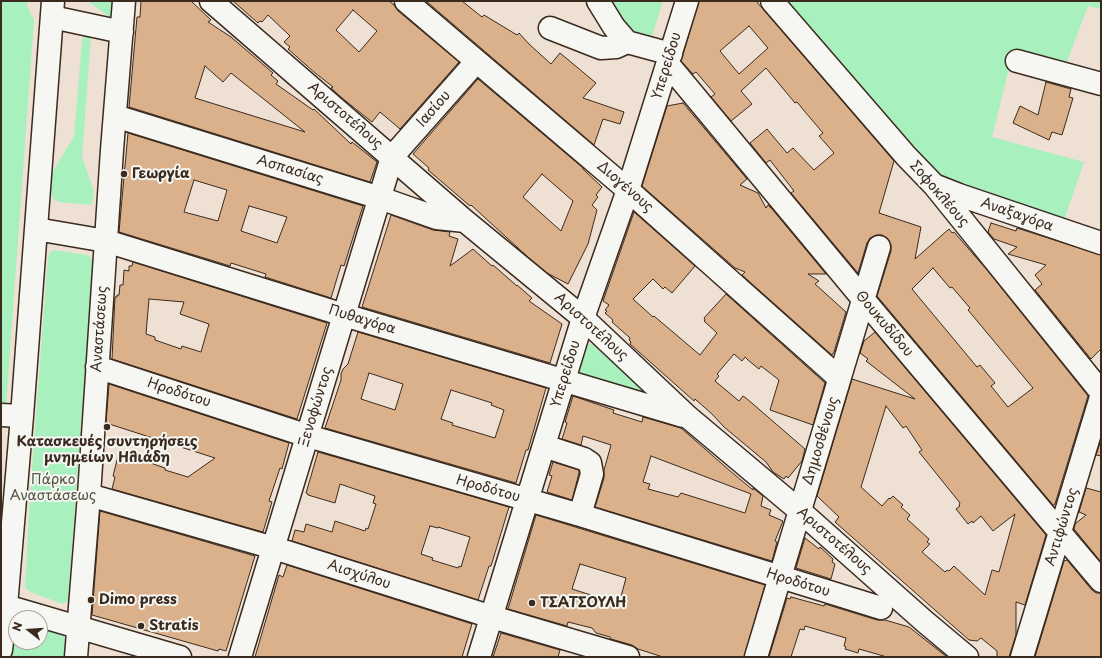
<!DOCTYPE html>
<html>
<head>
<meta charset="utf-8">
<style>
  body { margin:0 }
  #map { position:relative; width:1102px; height:658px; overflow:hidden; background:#eee1d3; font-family:"Playpen Sans",sans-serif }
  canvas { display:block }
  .frame { position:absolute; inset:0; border:2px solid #3b2a1e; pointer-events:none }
  .north { position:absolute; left:8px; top:610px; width:40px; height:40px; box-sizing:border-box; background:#f6f6f2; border:1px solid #aba49d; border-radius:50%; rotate:287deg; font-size:11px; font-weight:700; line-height:16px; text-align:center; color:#3b2a1e }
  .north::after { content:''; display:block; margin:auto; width:14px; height:18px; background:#3b2a1e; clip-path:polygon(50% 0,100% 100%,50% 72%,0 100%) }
</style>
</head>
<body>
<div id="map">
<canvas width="1102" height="658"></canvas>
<div class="frame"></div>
<div class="north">N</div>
</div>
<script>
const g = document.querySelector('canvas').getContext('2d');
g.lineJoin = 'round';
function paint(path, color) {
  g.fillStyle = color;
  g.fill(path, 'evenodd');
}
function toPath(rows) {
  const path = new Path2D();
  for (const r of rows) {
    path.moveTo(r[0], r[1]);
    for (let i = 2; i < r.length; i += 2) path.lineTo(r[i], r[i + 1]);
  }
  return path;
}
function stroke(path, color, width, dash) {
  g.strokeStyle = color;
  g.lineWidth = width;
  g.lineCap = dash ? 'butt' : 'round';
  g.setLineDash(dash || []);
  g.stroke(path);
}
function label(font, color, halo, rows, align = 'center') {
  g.font = font + ' "Playpen Sans",sans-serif';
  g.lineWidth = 4;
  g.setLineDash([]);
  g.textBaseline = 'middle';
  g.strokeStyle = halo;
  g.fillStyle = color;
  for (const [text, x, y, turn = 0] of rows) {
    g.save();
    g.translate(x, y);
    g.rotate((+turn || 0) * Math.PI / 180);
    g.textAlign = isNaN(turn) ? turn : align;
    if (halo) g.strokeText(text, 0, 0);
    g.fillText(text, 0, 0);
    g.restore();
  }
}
const green = toPath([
  [1,1,28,1,27,6,34,20,6,405,1,405],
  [88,1,114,1,112,17,108,16],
  [609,1,663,1,652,36,628,29],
  [787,1,1101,1,1101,9,1088,6,1063,72,1011,60,992,137,1084,162,1064,220,941,177],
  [88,35,91,37,82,157,93,188,94,197,91,205,59,202,54,199,50,193,50,180,52,173,74,136,82,41,84,36],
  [54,250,87,255,91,258,93,263,68,601,63,604,30,592,25,588,30,494,48,257,50,252],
  [592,344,642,389,640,398,574,378,583,345],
  [40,628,62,633,66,640,64,657,12,657,13,643,16,637,16,642,40,642]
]);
const building = toPath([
  [141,1,191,1,211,20,208,22,231,37,273,73,271,75,278,81,276,84,313,110,314,109,351,144,352,142,377,162,370,182,129,107,137,17,140,17,141,1],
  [205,66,223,82,231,73,305,132,195,98,205,66],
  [233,1,389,1,394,5,398,11,459,62,400,129,380,112,372,122,342,98,331,88,333,87,314,72,288,49,290,47,284,42,290,36,268,15,262,22,260,21,258,23,233,1],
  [353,10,377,31,359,52,336,30,353,10],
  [426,1,462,1,482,17,484,15,517,35,519,33,529,44,551,64,560,53,596,83,583,98,624,112,620,124,603,119,594,145,426,1],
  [699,1,756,1,894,161,879,213,921,227,915,259,949,229,952,233,954,232,987,270,1088,396,1055,504,1053,505,877,296,891,251,891,245,888,239,882,235,876,235,870,238,867,243,858,273,791,193,794,191,770,160,766,163,750,143,767,129,787,153,793,148,814,170,834,153,819,136,823,133,806,113,797,102,795,103,766,68,741,91,752,104,731,121,711,97,715,94,696,72,693,74,681,61,699,1],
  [749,26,768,48,739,74,720,51,749,26],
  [933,268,950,288,952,287,970,308,968,310,1033,388,1008,407,991,386,995,383,980,365,977,367,912,289,933,268],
  [478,79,583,168,583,169,602,187,596,195,598,197,592,205,597,210,588,244,568,284,547,273,529,258,471,205,470,206,428,170,429,168,413,154,478,79],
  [542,174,573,201,561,231,523,197,542,174],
  [1046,82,1071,89,1069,97,1073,98,1062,135,1052,132,1049,140,1013,123,1020,106,1038,115,1046,82],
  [683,103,747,179,740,185,758,193,766,208,768,205,772,209,826,274,808,274,819,281,815,284,846,312,834,352,832,355,742,275,745,272,735,268,642,186,667,106,683,103],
  [128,133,363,206,344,266,341,265,331,298,265,277,266,274,231,263,230,266,119,232,128,133],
  [194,180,227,190,218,221,184,212,194,180],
  [249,206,287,217,277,243,241,231,249,206],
  [634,212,695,266,672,293,665,287,663,289,653,279,633,299,653,317,654,316,700,355,717,333,704,321,705,320,704,318,726,294,825,383,813,425,770,410,779,380,761,366,759,369,748,360,745,357,742,361,734,354,717,374,719,376,715,381,739,401,743,396,746,398,805,449,802,461,788,478,786,476,784,479,773,472,766,462,724,427,712,414,695,399,694,401,630,344,631,342,629,340,630,338,612,322,613,320,605,313,607,311,605,310,609,305,603,301,634,212],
  [391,215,433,230,450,232,449,236,458,239,450,266,473,249,492,266,493,265,517,286,517,285,532,298,529,301,562,324,550,363,362,307,391,215],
  [991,223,1016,231,1017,228,1101,255,1101,349,1091,359,1035,290,1042,284,1035,275,1046,265,1008,254,1017,247,994,239,988,232,991,223],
  [133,262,327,323,297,419,112,359,115,297,117,297,117,295,119,295,120,285,123,285,124,270,129,271,129,266,132,266,133,262],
  [149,299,184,302,180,314,209,324,201,352,182,346,181,349,155,340,155,337,146,334,149,299],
  [358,332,546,388,528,450,526,450,516,483,325,428,341,380,341,374,343,369,348,364,358,332],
  [369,373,403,384,395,410,361,399,369,373],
  [451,390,492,403,491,405,504,410,495,438,452,425,453,423,441,419,451,390],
  [875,332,1046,535,1025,605,1016,602,1016,635,1009,657,997,657,997,651,981,638,977,641,969,640,835,522,839,517,817,496,852,379,915,399,866,361,868,359,860,353,864,341,875,332],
  [886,406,903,428,906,426,922,450,919,452,960,503,959,505,960,506,956,509,968,524,972,521,973,523,981,516,993,531,1015,514,999,572,992,570,985,595,954,566,949,571,947,570,945,572,922,552,930,544,927,542,929,539,907,519,910,515,901,507,903,505,893,496,890,499,889,498,882,506,861,487,886,406],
  [109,384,289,443,282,469,280,468,269,501,272,502,263,532,112,489,115,477,113,476,119,452,165,468,165,470,188,477,215,458,106,423,109,384],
  [573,396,614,410,613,413,642,422,643,417,681,428,729,470,753,490,753,488,763,496,761,506,771,510,769,515,783,521,775,541,777,542,772,561,595,507,604,478,604,470,611,445,583,436,581,445,562,439,567,423,565,422,573,396],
  [651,456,751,494,745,513,681,493,678,497,648,489,650,484,643,482,651,456],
  [1101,440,1101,456,1096,455,1101,440],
  [318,452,509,507,491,566,489,566,478,600,292,541,295,530,304,532,306,524,332,532,335,521,365,531,366,528,368,529,376,504,373,503,375,496,340,484,335,503,308,495,308,494,306,493,318,452],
  [430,526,438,528,438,527,470,537,461,567,459,566,458,568,432,560,433,558,421,554,430,526],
  [553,462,579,470,579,473,572,500,547,492,552,476,549,475,553,462],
  [1086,488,1101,492,1101,562,1074,529,1075,524,1086,515,1079,512,1086,488],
  [100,511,255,556,226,651,219,649,218,651,92,615,100,511],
  [536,515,765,585,744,657,663,657,638,649,632,645,611,639,610,637,596,633,592,628,568,622,567,626,508,609,536,515],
  [580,564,626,578,619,604,572,589,580,564],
  [805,538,819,549,820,547,833,559,832,562,835,564,831,579,796,568,805,538],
  [1067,560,1091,589,1096,593,1101,593,1101,657,1035,657,1064,561,1067,560],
  [287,565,472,624,462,657,255,657,279,575,283,577,287,565],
  [791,597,824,606,825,604,877,620,885,620,909,627,947,657,887,657,859,649,858,653,845,649,846,647,844,646,846,638,805,626,804,630,800,629,791,657,769,657,787,598,790,599,791,597],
  [501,633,560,650,558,657,493,657,501,633]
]);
const minor = toPath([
  [211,1,465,221,583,318,688,417,800,511,924,621,967,657],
  [406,1,628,190,839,378],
  [598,1,614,27,627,42,671,54],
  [772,1,906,156,934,185,1101,392],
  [52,17,122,32],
  [550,28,601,48,616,47,627,42],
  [1017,61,1101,84],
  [668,64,863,299,1101,581],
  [115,116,380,198,437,218,465,221],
  [936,186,959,195,1101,243],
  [36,229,106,241,344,315,683,416],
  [97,367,308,436,580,515,881,608],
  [1,415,22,416],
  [544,446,584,459,590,463,592,474,580,515],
  [89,495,274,548,492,617,628,657],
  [6,606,180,657],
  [1,650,6,606,22,416,53,1],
  [76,657,89,495,112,150,124,1],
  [240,657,392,157,476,62],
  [479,657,583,318,628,190,687,1],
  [756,657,879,247],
  [1022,657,1101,397]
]);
const markers = [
  [124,174,4,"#3b2a1e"],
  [107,427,4,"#3b2a1e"],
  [91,600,4,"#3b2a1e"],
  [532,603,4,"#3b2a1e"],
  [141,626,4,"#3b2a1e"]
];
const streetNames = [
  ["Υπερείδου",667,66,-73],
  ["Ιασίου",434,109,-49],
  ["Αριστοτέλους",345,116,41],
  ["Ασπασίας",290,170,17],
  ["Διογένους",625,187,41],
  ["Σοφοκλέους",939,194,49],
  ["Αναξαγόρα",1017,215,19],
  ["Πυθαγόρα",362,320,17],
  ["Θουκυδίδου",884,324,50],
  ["Αριστοτέλους",591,327,42],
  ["Αναστάσεως",100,329,-86],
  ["Υπερείδου",566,374,-73],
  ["Ηροδότου",179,393,18],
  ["Ξενοφώντος",316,407,-73],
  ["Δημοσθένους",821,441,-73],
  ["Ηροδότου",488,489,16],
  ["Αντιφώντος",1062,527,-73],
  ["Αριστοτέλους",834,541,41],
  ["Αισχύλου",359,575,18],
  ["Ηροδότου",798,583,17]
];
const poiNames = [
  ["Γεωργία",132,174],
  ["Κατασκευές συντηρήσεις",107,442,"center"],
  ["μνημείων Ηλιάδη",107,458,"center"],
  ["Dimo press",99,600],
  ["ΤΣΑΤΣΟΥΛΗ",540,603],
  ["Stratis",149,626]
];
const parkNames = [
  ["Πάρκο",53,480],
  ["Αναστάσεως",53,496]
];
paint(green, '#a8f0be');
paint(building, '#dab18b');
stroke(building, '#3b2a1e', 1);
stroke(minor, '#3b2a1e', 25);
stroke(minor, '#f6f6f2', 22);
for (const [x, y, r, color] of markers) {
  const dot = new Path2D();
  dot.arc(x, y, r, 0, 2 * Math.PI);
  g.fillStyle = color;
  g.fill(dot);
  stroke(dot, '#f6f6f2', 1.5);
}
label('14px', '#3b2a1e', '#f6f6f2', streetNames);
label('bold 14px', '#3b2a1e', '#f6f6f2', poiNames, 'left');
label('14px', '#51523e', '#f6f6f2', parkNames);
</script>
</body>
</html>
